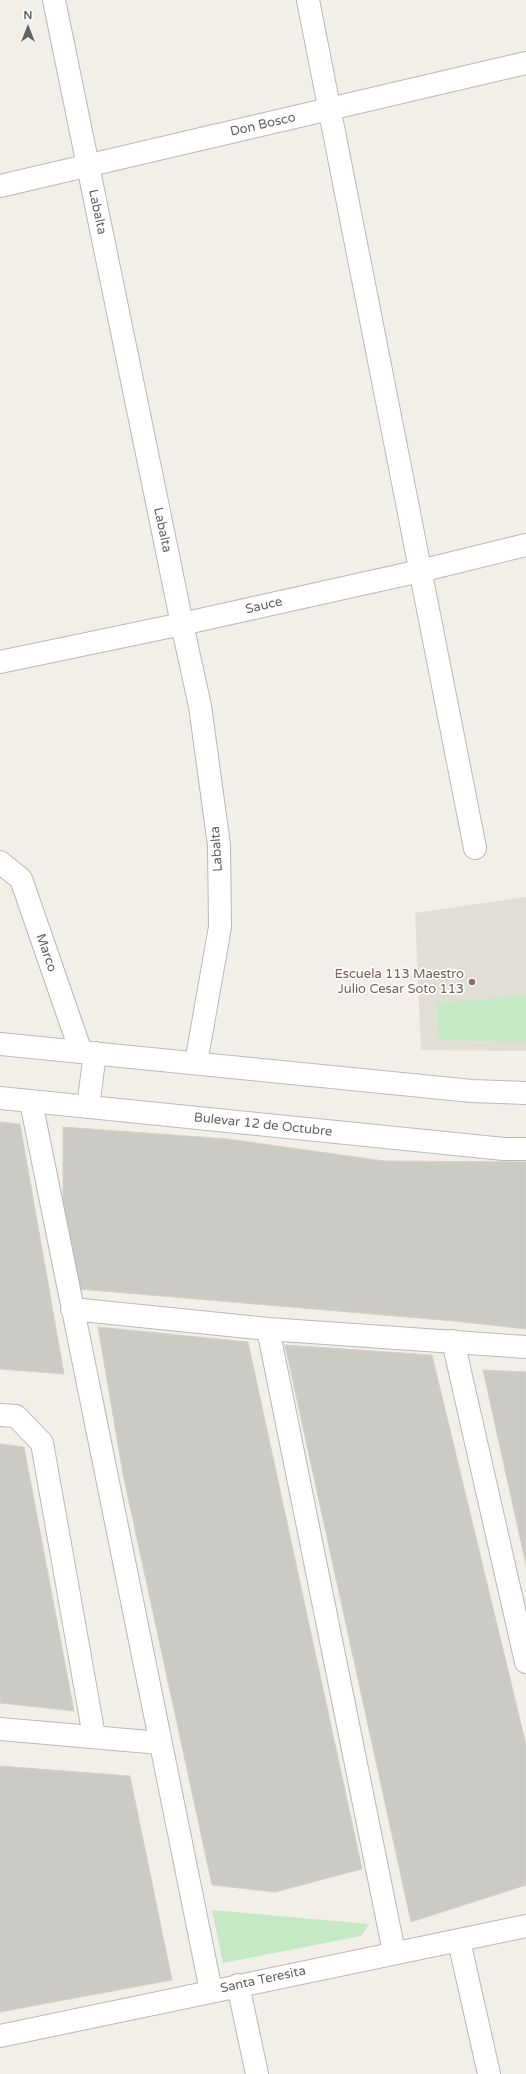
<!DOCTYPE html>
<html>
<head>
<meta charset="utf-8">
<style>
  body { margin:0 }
  #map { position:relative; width:526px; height:2074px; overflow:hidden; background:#f1efe8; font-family:"Varela Round",sans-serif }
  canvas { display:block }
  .north { position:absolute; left:8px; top:8px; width:40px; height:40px; -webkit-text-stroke:3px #fff; paint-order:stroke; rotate:0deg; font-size:11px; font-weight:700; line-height:16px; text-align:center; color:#5f6368 }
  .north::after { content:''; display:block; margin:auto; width:14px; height:18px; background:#5f6368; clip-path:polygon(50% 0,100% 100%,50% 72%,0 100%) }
</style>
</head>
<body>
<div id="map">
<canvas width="526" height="2074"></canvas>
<div class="north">N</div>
</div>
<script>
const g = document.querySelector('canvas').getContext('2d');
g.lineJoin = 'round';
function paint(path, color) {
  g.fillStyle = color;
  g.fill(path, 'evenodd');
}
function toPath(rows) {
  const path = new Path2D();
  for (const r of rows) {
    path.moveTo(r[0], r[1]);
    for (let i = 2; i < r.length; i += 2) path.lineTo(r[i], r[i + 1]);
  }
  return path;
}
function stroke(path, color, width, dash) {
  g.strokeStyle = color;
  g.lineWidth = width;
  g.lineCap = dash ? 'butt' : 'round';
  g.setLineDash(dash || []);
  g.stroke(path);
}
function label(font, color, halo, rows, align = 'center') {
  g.font = font + ' "Varela Round",sans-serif';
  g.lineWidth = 3.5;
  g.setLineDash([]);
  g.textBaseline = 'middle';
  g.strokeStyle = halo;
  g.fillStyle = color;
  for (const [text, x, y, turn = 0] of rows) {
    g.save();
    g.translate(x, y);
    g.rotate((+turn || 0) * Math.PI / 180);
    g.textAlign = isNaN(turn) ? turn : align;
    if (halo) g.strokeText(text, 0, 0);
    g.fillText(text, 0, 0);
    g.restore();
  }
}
const education = toPath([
  [526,897,526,1051,421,1050,415,913]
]);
const green = toPath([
  [526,995,526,1042,439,1040,437,1003],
  [212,1910,369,1924,361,1936,223,1963]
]);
const building = toPath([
  [0,1122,20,1124,64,1374,0,1369,0,1122],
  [63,1127,228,1139,384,1161,526,1162,526,1329,454,1321,79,1289,63,1208,63,1127],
  [98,1327,248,1342,362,1869,275,1892,212,1885,123,1474,98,1327],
  [285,1345,432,1355,526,1745,526,1885,411,1922,285,1345],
  [483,1370,526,1372,526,1565,483,1370],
  [0,1444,24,1447,74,1711,0,1703,0,1444],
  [0,1766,130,1776,172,1980,0,2012,0,1766]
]);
const street = toPath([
  [54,0,182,624,200,706,219,845,220,927,196,1063],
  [308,0,475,848],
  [0,186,526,63],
  [0,662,182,624,420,571,526,545],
  [0,862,21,879,81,1052],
  [31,1102,211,1991],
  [72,1309,268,1329,526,1347],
  [268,1329,394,1952],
  [453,1341,526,1662],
  [0,1415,16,1416,42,1443,94,1736],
  [0,1729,160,1743],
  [459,1941,489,2074],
  [238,1985,257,2074],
  [0,2036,526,1926]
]);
const secondary = toPath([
  [0,1044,472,1091,526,1093],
  [0,1098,504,1149,526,1149],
  [88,1107,95,1053]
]);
const markers = [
  [472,982,4,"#8d6e63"]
];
const streetNames = [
  ["Don Bosco",263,125,-13],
  ["Labalta",97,212,78],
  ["Labalta",162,530,78],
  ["Sauce",264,606,-13],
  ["Labalta",217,849,-94],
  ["Marco",46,953,71],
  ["Bulevar 12 de Octubre",263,1125,6],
  ["Santa Teresita",263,1980,-12]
];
const educationNames = [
  ["Escuela 113 Maestro",464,975],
  ["Julio Cesar Soto 113",464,990]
];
paint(education, '#e1ded6');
paint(green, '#c5e8c5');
paint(building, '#cccac5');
stroke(building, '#d6d1c6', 1);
stroke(street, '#b5b8bc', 24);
stroke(secondary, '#b6babf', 24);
stroke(street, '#fff', 22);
stroke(secondary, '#fff', 22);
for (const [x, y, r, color] of markers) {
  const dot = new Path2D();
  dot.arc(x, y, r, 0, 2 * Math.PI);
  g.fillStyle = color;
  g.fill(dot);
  stroke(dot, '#fff', 1.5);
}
label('13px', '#5f6368', '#fff', streetNames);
label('13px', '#785e54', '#fff', educationNames, 'right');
</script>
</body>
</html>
